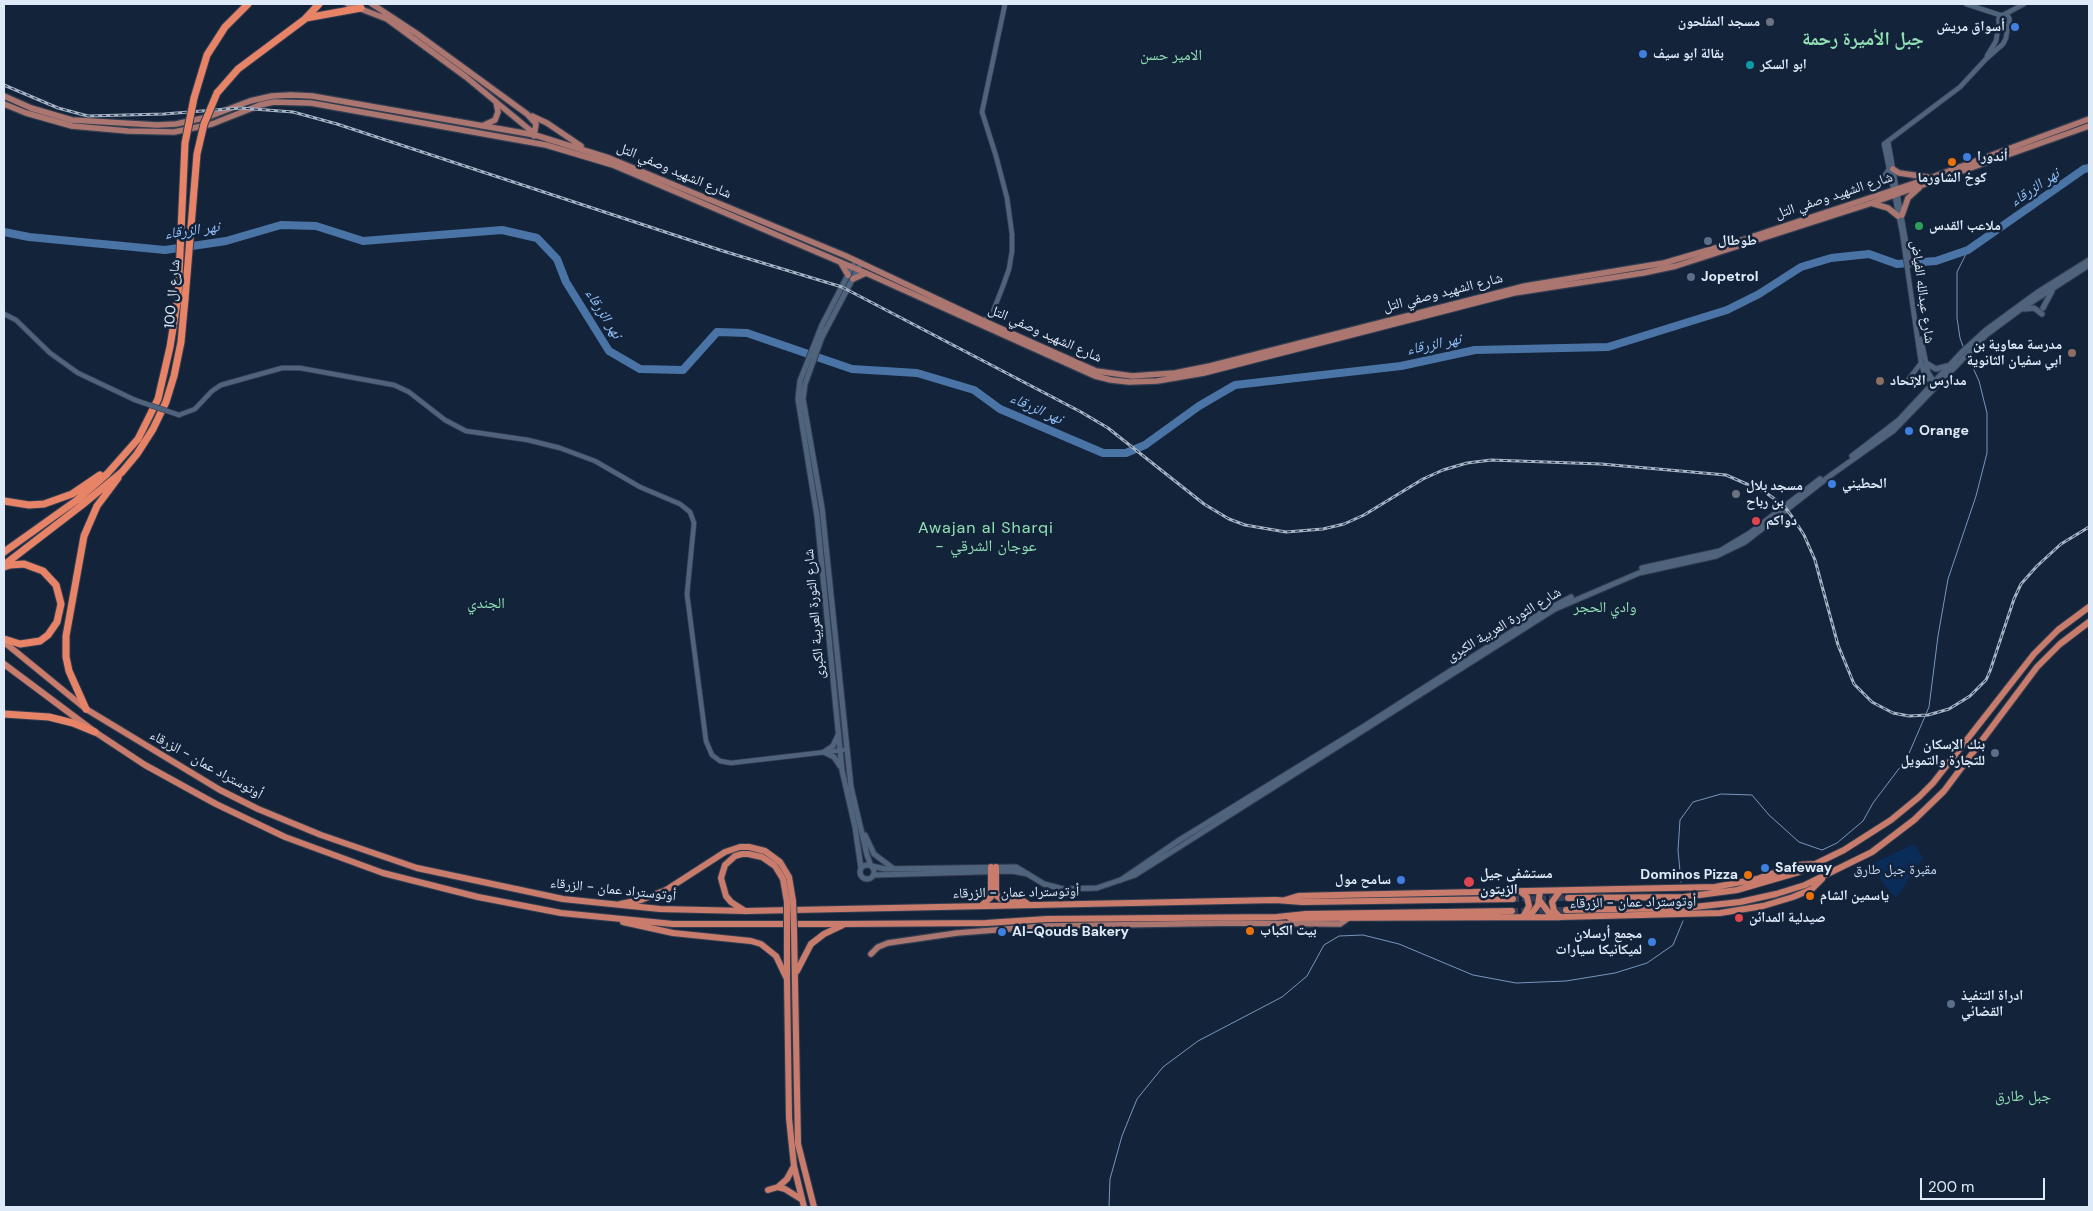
<!DOCTYPE html>
<html>
<head>
<meta charset="utf-8">
<style>
  body { margin:0 }
  #map { position:relative; width:2093px; height:1211px; overflow:hidden; background:#13233a; font-family:"DM Sans",sans-serif }
  canvas { display:block }
  .frame { position:absolute; inset:0; border:5px solid #dfeaf9; pointer-events:none }
  .scale { position:absolute; left:1920px; top:1178px; width:125px; height:22px; box-sizing:border-box; border:2px solid #dfeaf9; border-top:0; padding-left:6px; font-size:15px; line-height:18px; white-space:nowrap; color:#dfeaf9; -webkit-text-stroke:4px #13233a; paint-order:stroke }
</style>
</head>
<body>
<div id="map">
<canvas width="2093" height="1211"></canvas>
<div class="frame"></div>
<div class="scale">200 m</div>
</div>
<script>
const g = document.querySelector('canvas').getContext('2d');
g.lineJoin = 'round';
function paint(path, color) {
  g.fillStyle = color;
  g.fill(path, 'evenodd');
}
function toPath(rows) {
  const path = new Path2D();
  for (const r of rows) {
    if (r.length === 3) {
      path.moveTo(r[0] + r[2], r[1]);
      path.arc(r[0], r[1], r[2], 0, 2 * Math.PI);
      continue;
    }
    path.moveTo(r[0], r[1]);
    for (let i = 2; i < r.length; i += 2) path.lineTo(r[i], r[i + 1]);
  }
  return path;
}
function stroke(path, color, width, dash) {
  g.strokeStyle = color;
  g.lineWidth = width;
  g.lineCap = dash ? 'butt' : 'round';
  g.setLineDash(dash || []);
  g.stroke(path);
}
function label(font, color, halo, rows, align = 'center') {
  g.font = font + ' "DM Sans","Noto Naskh Arabic",sans-serif';
  g.lineWidth = 5;
  g.setLineDash([]);
  g.textBaseline = 'middle';
  g.strokeStyle = halo;
  g.fillStyle = color;
  for (const [text, x, y, turn = 0] of rows) {
    g.save();
    g.translate(x, y);
    g.rotate((+turn || 0) * Math.PI / 180);
    g.textAlign = isNaN(turn) ? turn : align;
    if (halo) g.strokeText(text, 0, 0);
    g.fillText(text, 0, 0);
    g.restore();
  }
}
const green = toPath([
  [1915,844,1923,858,1896,898,1882,882,1873,863]
]);
const stream = toPath([
  [1964,349,1960,338,1957,318,1957,272,1968,250],
  [1681,882,1678,850,1680,820,1693,802,1721,794,1752,795,1769,815,1799,842,1822,850,1837,843,1863,821,1873,803,1907,758,1929,707,1938,636,1948,579,1976,496,1987,453,1987,413,1979,381,1968,357],
  [1109,1207,1110,1179,1122,1136,1137,1099,1163,1067,1198,1041,1282,997,1307,976,1324,945,1339,936,1363,935,1399,944,1473,975,1516,983,1566,981,1615,973,1647,963,1673,945,1683,921]
]);
const river = toPath([
  [4,232,29,237,165,250,226,241,281,225,316,226,363,241,502,230,537,238,557,259,566,282,609,351,640,369,683,370,717,332,747,333,852,369,917,373,974,390,1000,409,1103,453,1126,453,1145,445,1199,406,1235,385,1401,366,1475,350,1608,347,1727,310,1759,294,1801,267,1831,258,1869,254,1897,264,1936,261,1968,250,2084,169,2089,168]
]);
const trunkTunnel = toPath([
  [1513,899,1568,898],
  [1512,911,1566,910]
]);
const tertiary = toPath([
  [1966,4,2000,15],
  [2005,14,2024,4],
  [2004,20,5.5],
  [1987,56,1996,41,1999,23],
  [1888,141,1910,265],
  [1883,178,1889,169],
  [4,314,16,320,50,353,78,373,135,400],
  [984,321,992,314,1003,286,1009,269,1012,251,1012,234,1007,198,996,156,982,112,1005,4],
  [1921,339,1928,372,1935,383],
  [1908,380,1921,363],
  [1934,387,1924,373,1921,363,1902,232,1884,144,1960,87,1986,59,2003,44,2006,38,2008,24],
  [179,415,195,409,212,391,221,385,282,368,300,368,394,385,409,392,445,420,466,431,528,440,560,448,595,461,640,487,680,504,690,512,694,523,687,594,706,741,712,755,720,761,731,763,843,750]
]);
const secondary = toPath([
  [861,263,822,337,805,384,803,399,822,508,851,787,867,855,871,866],
  [853,265,822,325,800,381,798,399,817,516,842,770,855,827,861,868],
  [2043,308,2052,291],
  [2024,309,2034,308,2042,314],
  [1926,363,1936,369,1947,366],
  [1852,456,1899,420,1963,351,1986,330,2038,292,2089,260],
  [1642,568,1720,551,1750,533,1820,479],
  [824,752,834,757,840,766],
  [824,752,833,746,838,735],
  [865,835,874,854,894,869],
  [867,872,7],
  [872,866,885,869,1016,867,1044,884,1063,889,1097,888,1135,875,1555,609,1639,573,1716,556,1745,542,1831,475,1893,431,1986,335,2021,309,2089,265],
  [874,875,1012,871,1028,874],
  [1121,880,1178,841,1363,727,1539,614,1571,597]
]);
const primary = toPath([
  [348,4,387,19,466,77,536,135],
  [372,4,416,33,527,114,536,124,534,136],
  [4,96,31,108,72,120,157,125,176,124,208,117,250,101,272,96,291,95,312,96,535,135,609,158,846,256,984,321,1096,371,1132,376,1175,373,1210,366,1525,286,1664,263,1736,242,1930,178,2089,119],
  [4,104,26,113,72,126,128,131,174,132,212,124,260,105,274,102,311,103,546,145,613,165,866,273,1095,376,1111,380,1129,382,1157,381,1204,373,1514,293,1643,273,1676,266,1872,203,2089,126],
  [532,116,547,123,581,146],
  [482,126,495,120,498,112,496,102],
  [1893,169,1899,173,1927,177],
  [1874,204,1888,208,1898,216],
  [1902,215,1908,198,1919,188],
  [841,263,848,275],
  [853,279,866,273],
  [871,954,878,947,888,943,957,933,1046,926,1236,923,1340,924,1347,919]
]);
const trunk = toPath([
  [4,642,86,709,220,790,258,809,321,835,417,868,563,899,660,909,746,911,1276,900,1302,902,1513,899],
  [4,664,95,732,145,765,216,804,285,837,383,873,478,897,561,913,673,924,845,924,986,923,1047,919,1277,917,1306,914,1512,911],
  [996,867,996,892,997,896,1001,899,1022,900,1029,905],
  [1521,892,1527,897,1529,906,1523,917],
  [1568,898,1684,897,1737,890,1799,872,1844,850,1891,820,1919,797,1933,783,2034,654,2058,630,2089,607],
  [1285,900,1298,896,1337,895,1715,887,1757,879,1796,865,1816,864],
  [1540,901,1552,917],
  [620,904,641,900,666,890,725,852,740,847,749,847,765,851,780,862,789,877,793,901],
  [981,906,991,897,991,867],
  [1566,910,1685,908,1740,902,1776,894,1805,885,1872,852,1914,820,1944,791,2037,667,2060,644,2089,622],
  [745,911,731,902,726,896,721,878,725,865,735,856,742,854,748,854,762,857,775,866,783,879,787,902],
  [1529,917,1538,905,1540,891],
  [1560,917,1554,911,1552,902,1560,891],
  [1290,918,1560,917,1720,913,1763,906,1793,897,1812,889,1822,879],
  [623,922,673,933,751,941,761,944,776,956,787,979,789,1118,794,1166,804,1207],
  [794,930,798,1144,814,1207],
  [797,971,811,944,824,934,843,925],
  [787,976,787,930],
  [778,1187,787,1179,794,1166],
  [768,1190,778,1187,785,1189,801,1199]
]);
const motorway = toPath([
  [306,18,361,8],
  [217,93,238,69,305,19,319,4],
  [194,98,207,55,225,27,248,4],
  [4,501,29,505,44,504,72,494,100,475],
  [4,552,77,500,107,474,138,439,158,399,170,347,178,297],
  [4,565,82,505,122,472,137,454,153,429,166,402,174,376,181,342,185,299],
  [4,639,20,644,40,641,48,635,57,622,61,604,56,585,43,571,24,564,10,565,4,567],
  [86,709,69,671,66,657,66,636,84,536,97,506,118,478],
  [4,714,49,717,73,723,95,732]
]);
const rail = toPath([
  [4,85,58,108,88,116,164,114,240,108,293,112,337,124,723,251,842,287,1081,412,1108,428,1204,504,1229,519,1245,525,1286,532,1323,529,1344,524,1364,515,1423,479,1443,470,1467,463,1491,460,1601,464,1726,475,1765,492,1784,506,1793,518,1804,535,1815,560,1838,645,1854,684,1872,702,1893,713,1909,716,1928,715,1949,709,1970,696,1986,680,1990,671,2014,599,2021,584,2037,566,2061,544,2089,527]
]);
const tertiaryBridge = toPath([
  [135,400,179,415]
]);
const trunkBridge = toPath([
  [793,901,794,930],
  [787,902,787,930]
]);
const motorwayBridge = toPath([
  [178,297,185,143,194,98],
  [185,299,197,154,204,124,217,93]
]);
const markers = [
  [1770,22,5,"#6b7280"],
  [2015,27,5,"#3f7fe0"],
  [1643,54,5,"#3f7fe0"],
  [1750,65,5,"#0f9aa8"],
  [1967,157,5,"#3f7fe0"],
  [1952,162,5,"#e8710a"],
  [1919,226,5,"#2e9e5b"],
  [1708,241,5,"#5c6f8a"],
  [1691,277,5,"#5c6f8a"],
  [2072,353,5,"#8d6e63"],
  [1880,381,5,"#8d6e63"],
  [1909,431,5,"#3f7fe0"],
  [1832,484,5,"#3f7fe0"],
  [1736,494,5,"#6b7280"],
  [1756,521,5,"#e0444e"],
  [1995,753,5,"#5c6f8a"],
  [1765,868,5,"#3f7fe0"],
  [1748,875,5,"#e8710a"],
  [1401,880,5,"#3f7fe0"],
  [1469,882,6,"#e0444e"],
  [1810,896,5,"#e8710a"],
  [1739,918,5,"#e0444e"],
  [1250,931,5,"#e8710a"],
  [1002,932,5,"#3f7fe0"],
  [1652,942,5,"#3f7fe0"],
  [1951,1004,5,"#5c6f8a"]
];
const poiNames = [
  ["مسجد المفلحون",1760,22,"right"],
  ["أسواق مريش",2005,27,"right"],
  ["بقالة ابو سيف",1653,54],
  ["ابو السكر",1760,65],
  ["أندورا",1977,157],
  ["كوخ الشاورما",1952,178,"center"],
  ["ملاعب القدس",1929,226],
  ["طوطال",1718,241],
  ["Jopetrol",1701,277],
  ["مدرسة معاوية بن",2062,345,"right"],
  ["ابي سفيان الثانوية",2062,361,"right"],
  ["مدارس الإتحاد",1890,381],
  ["Orange",1919,431],
  ["الحطيني",1842,484],
  ["مسجد بلال",1746,486],
  ["بن رباح",1746,502],
  ["دواكم",1766,521],
  ["بنك الإسكان",1985,745,"right"],
  ["للتجارة والتمويل",1985,761,"right"],
  ["Safeway",1775,868],
  ["مستشفى جيل",1480,874],
  ["الزيتون",1480,890],
  ["Dominos Pizza",1738,875,"right"],
  ["سامح مول",1391,880,"right"],
  ["ياسمين الشام",1820,896],
  ["صيدلية المدائن",1749,918],
  ["بيت الكباب",1260,931],
  ["Al-Qouds Bakery",1012,932],
  ["مجمع أرسلان",1642,934,"right"],
  ["لميكانيكا سيارات",1642,950,"right"],
  ["ادراة التنفيذ",1961,996],
  ["القضائي",1961,1012]
];
const streetNames = [
  ["شارع الشهيد وصفي التل",674,171,23],
  ["شارع الشهيد وصفي التل",1834,196,-18],
  ["شارع عبدالله الفياض",1922,292,82],
  ["شارع الشهيد وصفي التل",1443,293,-14],
  ["شارع ال 100",173,294,-85],
  ["شارع الشهيد وصفي التل",1045,334,24],
  ["شارع الثورة العربية الكبرى",815,614,-95],
  ["شارع الثورة العربية الكبرى",1504,625,-31],
  ["أوتوستراد عمان - الزرقاء",206,765,29],
  ["أوتوستراد عمان - الزرقاء",613,890,6],
  ["أوتوستراد عمان - الزرقاء",1016,893,-1],
  ["أوتوستراد عمان - الزرقاء",1633,903,-1]
];
const parkNames = [
  ["مقبرة جبل طارق",1895,870]
];
const neighbourhoodNames = [
  ["الامير حسن",1171,56],
  ["الجندي",486,604],
  ["وادي الحجر",1605,608],
  ["جبل طارق",2023,1097]
];
const waterNames = [
  ["نهر الزرقاء",2035,188,-34],
  ["نهر الزرقاء",192,231,-8],
  ["نهر الزرقاء",603,314,58],
  ["نهر الزرقاء",1434,345,-12],
  ["نهر الزرقاء",1036,409,24]
];
const quarterNames = [
  ["Awajan al Sharqi",986,529],
  ["- عوجان الشرقي",986,547]
];
const districtNames = [
  ["جبل الأميرة رحمة",1863,40]
];
paint(green, '#092c58');
stroke(stream, '#7797bf', 1);
stroke(river, '#4b74a6', 8);
stroke(trunkTunnel, '#324157', 6, [6, 3]);
stroke(tertiary, '#323d50', 6);
stroke(secondary, '#323d50', 7);
stroke(primary, '#323d50', 8);
stroke(trunk, '#323d50', 8);
stroke(motorway, '#323d50', 9);
stroke(tertiary, '#50637d', 4.5);
stroke(secondary, '#50637d', 5);
stroke(primary, '#ab7670', 5.5);
stroke(trunk, '#c97c6c', 6);
stroke(motorway, '#e78367', 7);
stroke(rail, '#a6b3c4', 3);
stroke(rail, '#13233a', 1, [4]);
stroke(tertiaryBridge, '#323d50', 6, []);
stroke(trunkBridge, '#323d50', 8, []);
stroke(motorwayBridge, '#323d50', 9, []);
stroke(tertiaryBridge, '#50637d', 4.5);
stroke(trunkBridge, '#c97c6c', 6);
stroke(motorwayBridge, '#e78367', 7);
for (const [x, y, r, color] of markers) {
  const dot = new Path2D();
  dot.arc(x, y, r, 0, 2 * Math.PI);
  g.fillStyle = color;
  g.fill(dot);
  stroke(dot, '#13233a', 2);
}
label('bold 14px', '#dfeaf9', '#13233a', poiNames, 'left');
label('14px', '#dfeaf9', '#13233a', streetNames);
label('14px', '#c6dcfa', '#13233a', parkNames);
label('15px', '#91e1b5', '#13233a', neighbourhoodNames);
label('italic 15px', '#92c2fc', '#13233a', waterNames);
g.letterSpacing = '1px';
label('16px', '#91e1b5', '#13233a', quarterNames);
g.letterSpacing = '0px';
label('bold 19px', '#91e1b5', '#13233a', districtNames);
</script>
</body>
</html>
